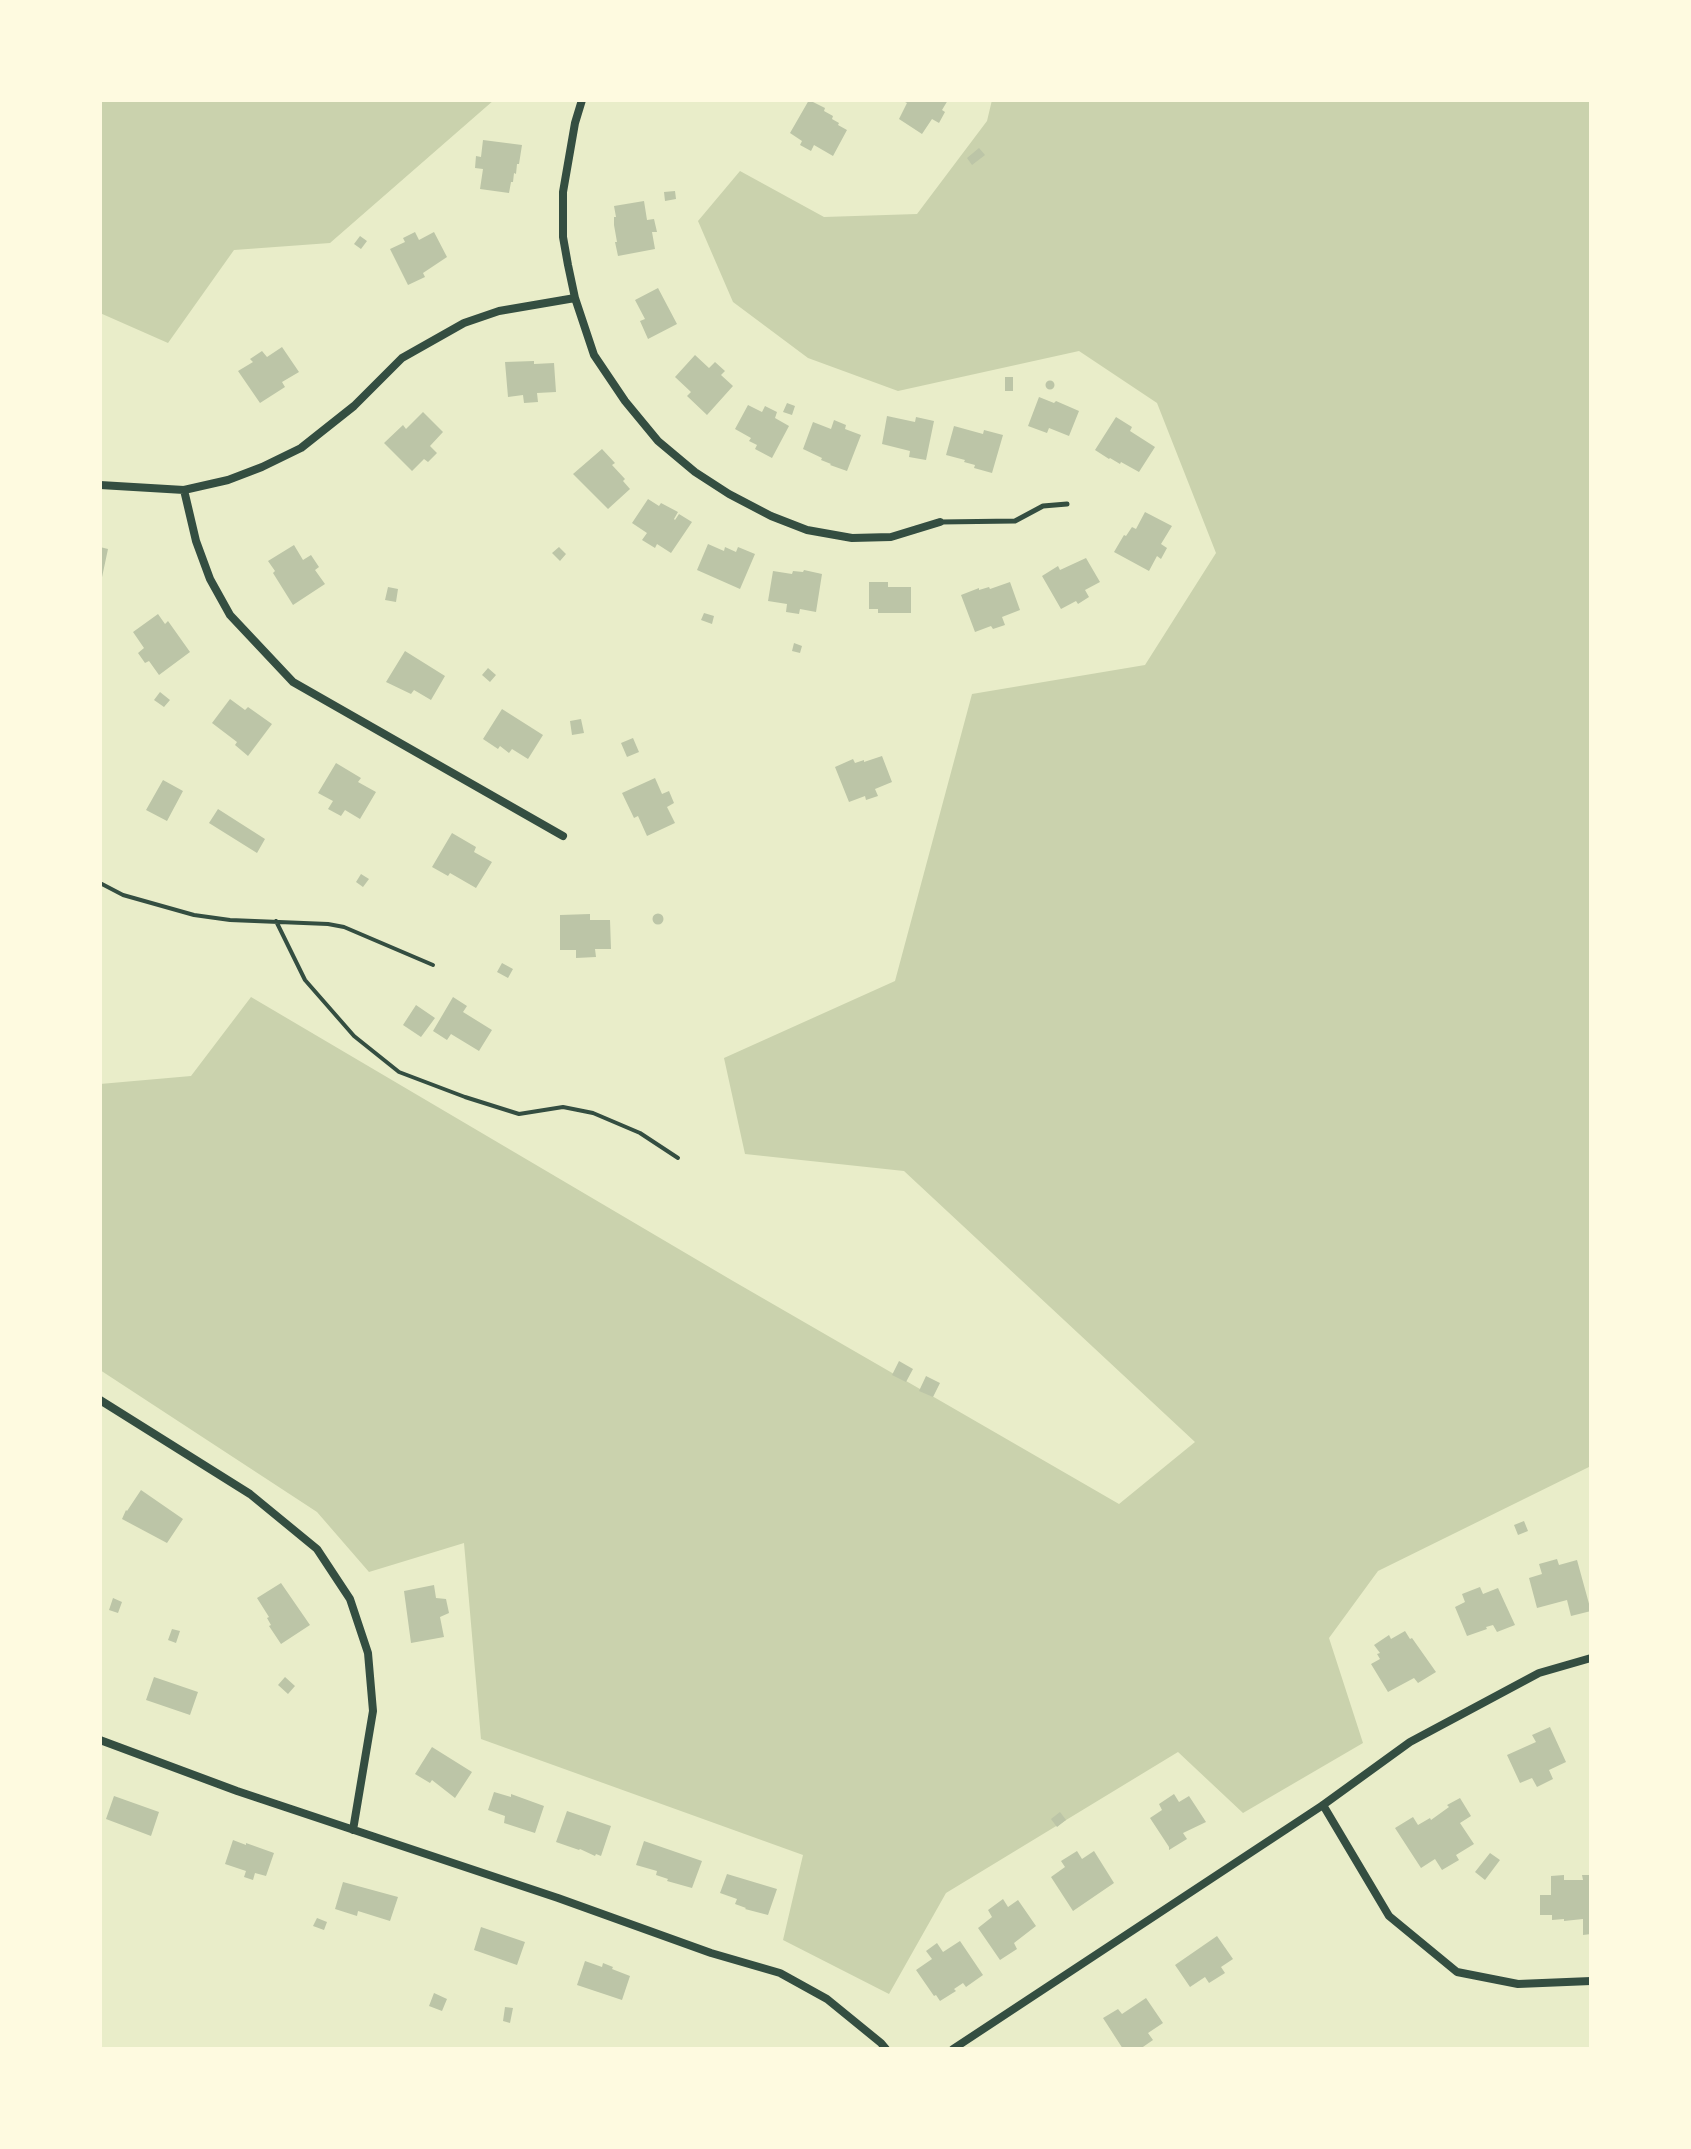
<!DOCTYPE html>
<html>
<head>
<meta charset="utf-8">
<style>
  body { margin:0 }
  #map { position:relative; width:1691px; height:2149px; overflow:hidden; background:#e9edc9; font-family:Jost,sans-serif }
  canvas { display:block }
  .frame { position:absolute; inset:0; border:102px solid #fefae0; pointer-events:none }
</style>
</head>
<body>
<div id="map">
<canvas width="1691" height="2149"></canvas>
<div class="frame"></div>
</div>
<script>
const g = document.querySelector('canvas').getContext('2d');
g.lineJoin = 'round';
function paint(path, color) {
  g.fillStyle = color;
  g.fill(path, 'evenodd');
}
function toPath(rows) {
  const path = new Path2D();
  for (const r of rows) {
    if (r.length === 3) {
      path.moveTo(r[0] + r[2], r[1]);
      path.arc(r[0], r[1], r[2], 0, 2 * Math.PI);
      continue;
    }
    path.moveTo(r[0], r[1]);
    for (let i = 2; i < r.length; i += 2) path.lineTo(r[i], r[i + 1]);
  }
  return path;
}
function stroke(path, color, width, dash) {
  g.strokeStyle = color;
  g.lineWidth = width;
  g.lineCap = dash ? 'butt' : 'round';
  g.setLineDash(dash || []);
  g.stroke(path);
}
const green = toPath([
  [100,100,494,100,330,243,234,250,168,343,100,313],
  [992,100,1591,100,1591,1466,1378,1571,1329,1638,1363,1743,1243,1813,1178,1752,946,1893,889,1994,783,1940,803,1855,481,1739,464,1543,369,1572,317,1512,100,1370,100,1084,191,1076,251,997,733,1281,1119,1504,1195,1442,904,1171,745,1154,724,1058,895,981,972,694,1145,665,1216,553,1157,403,1079,351,898,391,808,358,733,302,698,221,740,171,824,217,917,214,987,121]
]);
const building = toPath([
  [809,100,825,108,824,111,833,116,832,119,839,123,838,125,847,130,833,156,814,145,811,151,800,145,802,141,790,133],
  [906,100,948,100,942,110,945,112,939,123,932,119,922,134,899,119,907,103,905,102],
  [483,140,522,145,519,164,517,164,516,174,514,173,513,182,511,182,509,193,480,189,483,169,475,168,476,156,481,157],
  [979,148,985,155,972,165,967,158],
  [675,191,676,199,665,201,664,192],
  [644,201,647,220,654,219,657,232,652,232,655,249,618,256,615,242,617,242,614,225,614,217,616,217,614,206],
  [415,232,419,240,434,232,447,257,423,273,425,277,408,285,390,249,405,242,403,238],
  [360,236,367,241,361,249,354,244],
  [658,288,677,324,648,339,640,321,645,319,635,300],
  [282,347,299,372,282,382,285,387,260,403,238,371,253,362,250,359,262,351,267,357],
  [695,355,709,368,715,362,725,371,721,375,733,386,707,415,687,396,691,392,675,377],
  [534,361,534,364,554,363,556,392,537,393,538,402,524,403,523,395,508,397,505,362],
  [1005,377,1013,377,1013,391,1005,391],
  [1050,385,4.5],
  [1039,397,1054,403,1056,401,1079,411,1069,436,1049,428,1047,433,1028,426],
  [787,403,795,406,792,415,783,412],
  [748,405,762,412,765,406,777,412,775,418,789,426,772,458,755,449,757,445,749,441,751,438,735,429],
  [423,412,443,432,430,446,437,453,428,462,424,459,412,471,384,443,403,425,406,429],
  [887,416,915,422,916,417,934,421,926,460,909,457,910,451,882,444],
  [1116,417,1132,427,1130,431,1155,447,1139,472,1121,462,1120,464,1110,458,1109,459,1095,450],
  [834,420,846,425,845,429,861,435,847,471,830,465,831,464,821,460,822,458,803,449,813,422,831,429],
  [954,426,983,434,984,430,1003,435,992,473,974,468,975,465,964,462,965,460,946,455],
  [602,449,615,463,612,465,625,479,623,481,630,489,608,509,573,474],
  [648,499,659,506,661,503,678,512,674,519,675,520,679,514,692,522,671,553,657,544,655,548,642,540,647,533,632,523],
  [1145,512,1172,526,1161,544,1167,548,1161,559,1157,556,1149,571,1114,552,1124,535,1126,536,1132,527,1136,529],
  [708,544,724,551,725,547,736,552,738,547,755,554,740,589,697,570],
  [294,545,303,560,311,555,319,567,315,570,325,584,293,605,273,573,275,571,268,561],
  [100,547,108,549,101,582,100,582],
  [559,547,566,554,560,561,552,553],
  [1086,558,1100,582,1085,590,1089,597,1078,604,1076,601,1061,609,1042,576,1058,566,1060,570],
  [804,570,822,574,816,612,800,609,799,614,786,612,787,604,768,601,773,571,792,574,793,571,803,572],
  [869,582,888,582,888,587,911,587,911,613,878,613,878,609,869,609],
  [1010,582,1020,610,1002,617,1005,625,993,629,991,626,975,632,961,595,979,588,979,590,989,587,990,589],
  [388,587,398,589,396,602,385,600],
  [704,613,714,616,712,624,701,620],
  [158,614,165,624,168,621,190,652,159,675,149,661,145,663,138,653,144,648,133,632],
  [794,643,802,646,800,653,792,651],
  [405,651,445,676,431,700,414,690,411,694,386,682],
  [488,668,496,675,490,682,482,675],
  [160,692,170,700,164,707,154,700],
  [230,699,245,710,248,707,272,724,248,756,235,745,237,742,212,723],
  [502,709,543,735,528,759,512,749,509,753,500,746,498,749,483,739],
  [581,719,584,733,572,735,570,721],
  [633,738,639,752,627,757,621,743],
  [882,756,892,782,875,789,878,796,866,800,865,796,849,802,835,767,853,759,855,763,864,760,864,762],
  [336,763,361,778,358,782,376,792,360,819,345,810,341,816,328,809,333,801,318,793],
  [655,778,662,794,669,791,674,803,667,807,675,823,647,836,638,816,634,818,622,793],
  [163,780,183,791,167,821,146,810],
  [218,809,265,839,257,853,209,823],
  [452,833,476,847,474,852,492,862,476,888,450,873,448,876,432,867],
  [361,874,369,879,363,887,356,882],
  [658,919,5.5],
  [590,914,590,920,610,920,611,949,595,949,596,957,576,958,576,950,560,950,560,915],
  [502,963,513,969,508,978,497,972],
  [453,997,467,1006,463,1012,492,1030,479,1051,451,1034,447,1040,433,1031],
  [416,1005,435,1018,421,1037,403,1025],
  [899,1361,913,1369,906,1382,892,1375],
  [926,1376,940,1383,933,1397,919,1391],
  [141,1490,183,1519,167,1543,122,1519,126,1510,127,1511],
  [1524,1521,1528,1531,1518,1535,1514,1525],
  [1557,1559,1559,1565,1577,1560,1591,1611,1571,1616,1567,1600,1537,1608,1529,1578,1542,1574,1539,1564],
  [281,1583,310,1625,281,1644,269,1626,271,1625,267,1618,269,1617,257,1598],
  [434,1585,436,1598,446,1599,449,1613,440,1617,444,1637,411,1643,404,1591],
  [1480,1587,1483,1594,1498,1588,1515,1625,1497,1632,1493,1625,1486,1627,1487,1629,1467,1636,1455,1607,1465,1602,1462,1594],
  [113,1598,122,1602,118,1613,109,1610],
  [172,1629,180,1631,176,1643,168,1640],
  [1405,1631,1410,1639,1412,1638,1436,1672,1418,1683,1414,1678,1388,1692,1371,1664,1380,1659,1377,1654,1380,1653,1374,1645,1389,1635,1391,1639],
  [154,1677,198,1692,190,1715,146,1700],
  [285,1677,295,1686,288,1694,278,1685],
  [1550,1727,1566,1762,1549,1770,1553,1779,1537,1787,1532,1778,1520,1783,1507,1755,1536,1742,1532,1735],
  [432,1747,472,1772,455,1798,432,1780,430,1783,415,1774],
  [494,1792,511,1797,511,1794,544,1806,535,1833,504,1823,505,1816,488,1810],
  [1174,1794,1179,1802,1189,1796,1206,1822,1183,1833,1187,1839,1169,1850,1169,1847,1150,1818,1162,1810,1159,1804],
  [114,1796,159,1812,151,1836,106,1819],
  [1460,1798,1471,1816,1460,1823,1474,1844,1456,1855,1459,1860,1442,1870,1435,1859,1421,1868,1395,1828,1413,1817,1418,1825,1430,1818,1431,1820,1449,1807,1447,1805],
  [567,1811,611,1826,601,1856,596,1854,595,1856,580,1849,579,1850,556,1842],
  [1060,1812,1066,1820,1057,1827,1051,1819],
  [233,1840,246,1845,246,1843,274,1853,266,1876,255,1873,253,1880,244,1877,246,1871,225,1864],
  [644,1841,702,1861,692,1888,667,1881,668,1879,656,1875,657,1871,636,1865],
  [1077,1851,1082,1859,1094,1851,1114,1883,1073,1911,1051,1877,1065,1867,1061,1861],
  [1490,1853,1500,1860,1485,1880,1475,1872],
  [727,1874,777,1889,768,1915,745,1909,746,1908,735,1904,737,1899,720,1893],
  [1564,1875,1564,1880,1583,1880,1582,1875,1591,1875,1591,1934,1583,1935,1583,1919,1564,1921,1564,1919,1552,1920,1552,1915,1540,1915,1540,1895,1551,1895,1551,1876],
  [343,1882,398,1897,390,1921,358,1911,357,1916,335,1909],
  [1003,1899,1008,1907,1018,1900,1036,1926,1014,1943,1017,1949,1000,1960,978,1928,992,1917,988,1910],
  [317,1918,327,1922,324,1930,313,1926],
  [481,1927,525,1942,517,1965,474,1950],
  [1217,1936,1233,1959,1221,1967,1225,1973,1209,1983,1205,1977,1190,1987,1175,1965],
  [960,1941,983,1975,966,1987,963,1983,954,1989,956,1991,940,2001,936,1995,934,1996,916,1970,932,1959,926,1951,937,1943,943,1952],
  [585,1961,602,1967,603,1963,613,1967,612,1969,630,1976,622,2000,577,1985],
  [434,1993,447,1999,442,2011,429,2006],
  [1146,1998,1163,2023,1148,2033,1153,2040,1140,2049,1137,2047,1134,2049,1123,2049,1103,2018,1118,2009,1122,2014],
  [505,2007,513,2008,510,2023,503,2021]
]);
const path = toPath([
  [100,883,123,895,194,915,230,920,328,924,344,927,433,965],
  [276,921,305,980,354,1036,399,1072,465,1097,519,1114,563,1107,593,1113,640,1133,678,1158]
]);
const service = toPath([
  [940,522,1015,521,1043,506,1067,504]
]);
const minor = toPath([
  [582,100,575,123,563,192,563,237,568,265,575,298,594,355,625,401,658,441,695,472,729,494,771,516,807,530,852,538,891,537,940,522],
  [100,485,184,490,228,480,262,467,301,448,354,406,402,358,464,323,499,311,575,298],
  [184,490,196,541,210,579,230,615,293,682,563,836],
  [100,1400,250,1494,317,1549,350,1599,368,1653,373,1711,353,1830],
  [100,1740,237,1791,558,1898,711,1953,780,1973,827,1999,881,2043,886,2049],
  [1323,1805,1389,1916,1457,1972,1518,1984,1591,1981],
  [953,2049,1323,1805,1410,1742,1539,1673,1591,1658]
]);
paint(green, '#cad2ad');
paint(building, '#bcc5a7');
stroke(path, '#344e41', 4);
stroke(service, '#344e41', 5);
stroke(minor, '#344e41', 8);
</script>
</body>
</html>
